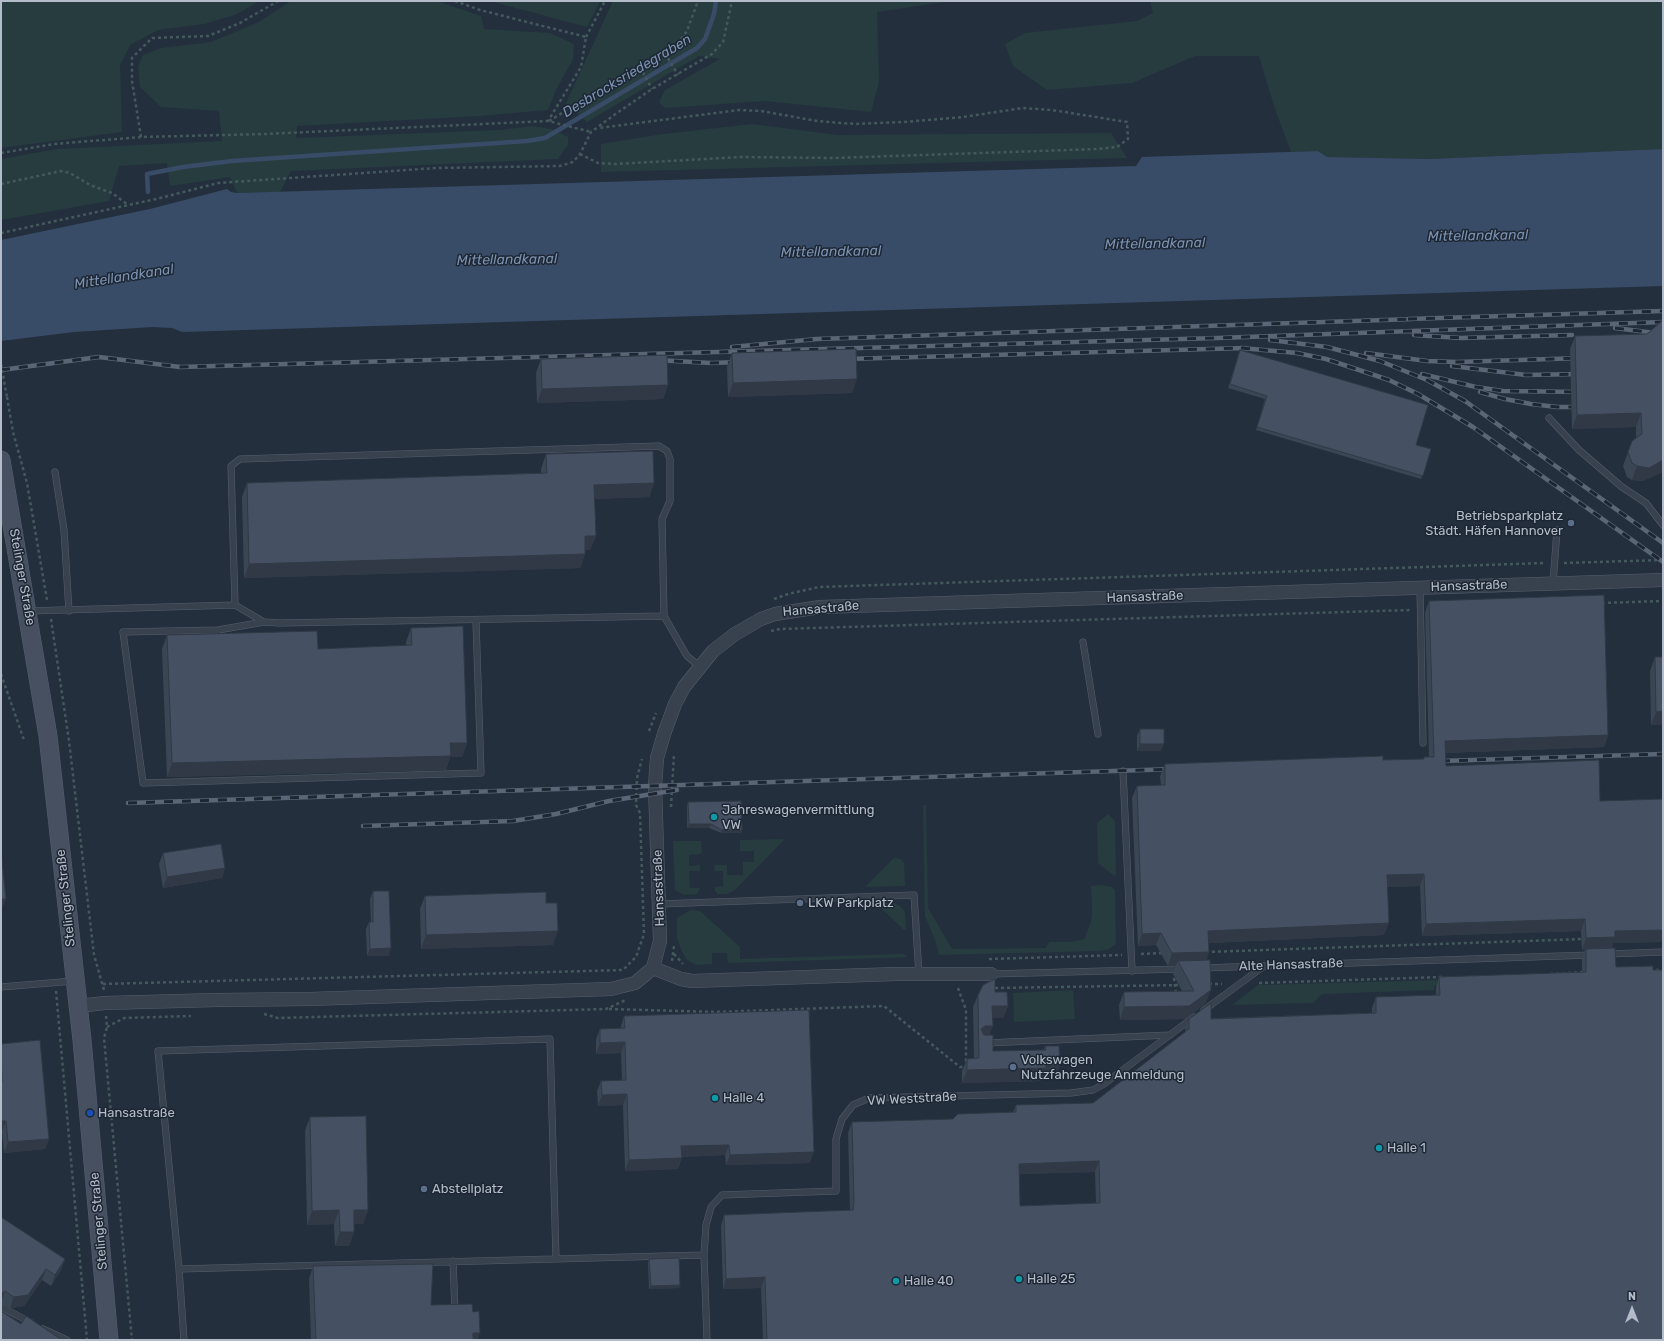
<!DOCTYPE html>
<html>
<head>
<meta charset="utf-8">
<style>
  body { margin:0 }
  #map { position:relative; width:1664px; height:1341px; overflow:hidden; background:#242f3e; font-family:Rubik,sans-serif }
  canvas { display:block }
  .frame { position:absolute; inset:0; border:2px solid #b4bcc9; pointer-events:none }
  .north { position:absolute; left:1612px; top:1289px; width:40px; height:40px; -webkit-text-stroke:3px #1d2633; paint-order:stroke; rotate:0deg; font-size:11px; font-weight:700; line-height:16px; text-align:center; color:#b4bcc9 }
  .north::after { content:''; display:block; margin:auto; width:14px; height:18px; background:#b4bcc9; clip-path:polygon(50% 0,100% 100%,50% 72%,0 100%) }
</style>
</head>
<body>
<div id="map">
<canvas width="1664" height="1341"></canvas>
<div class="frame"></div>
<div class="north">N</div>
</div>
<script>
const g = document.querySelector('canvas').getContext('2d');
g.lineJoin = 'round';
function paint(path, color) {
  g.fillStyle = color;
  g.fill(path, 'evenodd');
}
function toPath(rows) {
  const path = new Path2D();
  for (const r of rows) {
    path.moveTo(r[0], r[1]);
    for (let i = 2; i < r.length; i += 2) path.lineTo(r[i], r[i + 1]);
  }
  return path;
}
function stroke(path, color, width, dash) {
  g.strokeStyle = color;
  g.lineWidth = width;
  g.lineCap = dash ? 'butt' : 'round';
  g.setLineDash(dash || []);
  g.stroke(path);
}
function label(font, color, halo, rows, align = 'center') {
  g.font = font + ' Rubik,sans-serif';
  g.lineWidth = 3;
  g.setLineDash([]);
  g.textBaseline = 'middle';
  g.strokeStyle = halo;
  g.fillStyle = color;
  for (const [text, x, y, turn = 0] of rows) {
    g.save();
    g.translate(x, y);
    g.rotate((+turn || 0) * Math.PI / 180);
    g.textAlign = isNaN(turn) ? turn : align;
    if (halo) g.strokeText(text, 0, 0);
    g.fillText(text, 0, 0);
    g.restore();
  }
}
const green = toPath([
  [1,1,260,1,235,15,204,24,158,30,130,45,120,65,122,132,1,148],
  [291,1,437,1,481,16,484,29,550,33,574,44,573,59,556,90,548,110,480,116,297,126,296,138,500,130,532,126,552,129,568,137,568,145,558,159,291,171,280,192,237,193,230,177,170,186,167,163,119,166,109,201,1,220,1,159,57,149,222,141,219,111,161,107,140,87,138,67,143,55,161,48,211,42,259,22],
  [490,1,600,1,587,27],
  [613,1,951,1,877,12,879,82,871,112,765,101,665,108,659,102,665,90,720,59,699,56,587,122,566,103],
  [1150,1,1663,1,1663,149,1430,159,1327,157,1318,151,1291,152,1275,109,1259,56,1195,56,1132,83,1047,90,1013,66,1005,44,1025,33,1137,21,1153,13],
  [752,124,838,135,1111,133,1127,158,601,172,601,144,663,134],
  [923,805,926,805,928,908,952,949,1046,948,1049,942,1072,942,1084,939,1091,922,1092,911,1091,886,1100,885,1112,887,1115,890,1116,944,1109,949,1099,951,939,955,935,940,925,916],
  [1108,814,1115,821,1116,874,1114,876,1098,863,1097,823],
  [785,839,735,890,727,894,718,894,715,891,715,887,723,886,723,871,714,871,715,865,727,865,727,875,743,875,743,862,754,862,754,851,740,851,740,840],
  [673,841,701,841,702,852,700,854,689,855,689,866,700,865,700,871,689,871,690,888,700,888,697,894,684,895,675,890],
  [894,858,900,859,904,863,905,886,865,887],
  [892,902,900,906,905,912,906,930,904,930,878,905,879,903],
  [691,910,700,911,740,947,740,959,904,954,908,957,728,963,727,953,712,953,712,964,696,965,687,960,682,952,677,938,677,918],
  [1478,979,1478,986,1434,986,1434,990,1322,994,1313,1003,1232,1005,1258,985],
  [1073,990,1075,1019,1014,1022,1013,993]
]);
const water = toPath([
  [1663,149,1663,286,182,332,172,328,153,327,74,332,1,341,1,240,150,209,227,189,231,192,237,193,1136,166,1142,157,1318,151,1327,157,1430,159]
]);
const stream = toPath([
  [148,192,147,174,183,167,232,161,527,141,545,138,697,48,705,39,714,14,716,1]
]);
const path = toPath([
  [455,1,480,10,586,37,581,67,548,121],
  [586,37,605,1],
  [665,53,678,75],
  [640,67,652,89],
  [549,121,601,89,665,53,678,43,687,31,698,1],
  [141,137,132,81,132,58,152,38,208,36,240,23,278,1],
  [1,153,54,144,141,137,265,134,548,121,591,132],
  [580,154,598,163,616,164,741,157,835,158,1097,149,1117,147,1128,139,1127,122,1052,110,1023,108,963,117,904,122,855,124,817,121,761,111,739,110,599,128],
  [1,184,61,171,70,173,90,185,112,193,127,204],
  [1,233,156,199,218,183,436,168,560,166,573,162,580,154,591,132,614,115,652,89,712,54,723,42,732,1],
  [7,397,13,432,27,483,47,600],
  [1564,563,1663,560],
  [774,599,788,594,819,587,1545,563],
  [1602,603,1663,601],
  [51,619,69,741,94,955,104,990],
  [771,631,780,629,1411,610],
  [1,674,24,740],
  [649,731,656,713],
  [671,807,674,754],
  [1206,952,1583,939],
  [674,954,683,964],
  [1141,954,1164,953],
  [989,959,1122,955],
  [672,961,674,946],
  [1650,970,1663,970],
  [1550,974,1585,972],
  [1174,978,1176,993],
  [1259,983,1442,977],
  [103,984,623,970,636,957,644,934,640,813,636,805,637,778,642,759],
  [1209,984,1222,984],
  [958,988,966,1010,966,1063],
  [995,988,1182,985],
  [56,991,87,1340],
  [609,1009,716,1012,884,1006,960,1067,967,1067],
  [264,1014,278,1018,606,1009,626,1000],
  [106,1016,107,1027,104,1038,132,1340],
  [107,1027,124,1018,191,1016]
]);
const lane = toPath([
  [1549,418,1579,450,1622,487,1646,503,1663,525],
  [55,472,64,530,69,611],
  [1553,584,1557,530],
  [1420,588,1423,743],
  [235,605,231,466,240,459,659,446,667,451,670,459,670,501,662,519,664,616],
  [28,611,235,605,264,622,280,623,664,616,687,656,699,666],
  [264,622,218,630,123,632,143,783,481,773,476,621],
  [1083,642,1098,734],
  [1123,771,1132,971],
  [659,904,914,895,919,975],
  [1608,954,1663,952],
  [1202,968,1591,955],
  [991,974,1181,969],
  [1,987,74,981],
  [1204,1010,1264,966],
  [986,1043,1170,1035],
  [453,1261,455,1311],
  [179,1269,704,1255],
  [1,1307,30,1322],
  [43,1329,67,1340],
  [184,1340,179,1269,158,1051,550,1039,556,1259],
  [707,1340,704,1255,706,1225,711,1207,722,1195,836,1191,836,1139,842,1119,853,1105,869,1098,1071,1093,1093,1090,1104,1084,1194,1017]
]);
const street = toPath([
  [653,968,681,979,692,981,896,974,991,974],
  [78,1006,105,1003,217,1000,310,999,611,989,635,983,653,968,660,941,655,786,657,758,664,734,675,704,684,687,713,651,735,634,761,619,775,614,820,607,1663,580]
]);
const secondary = toPath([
  [1,460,48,736,82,1040,109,1340]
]);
const rail = toPath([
  [1408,319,1663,311],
  [1615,328,1663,334],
  [1414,335,1461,338,1572,335],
  [1270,340,1327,347,1380,361,1427,380,1465,401,1663,543],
  [732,347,817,339,1414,319],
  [1241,348,1297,353,1326,359,1389,380,1418,394,1473,427,1663,562],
  [1366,353,1427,361,1457,362,1582,358],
  [846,359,1246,348],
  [656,360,711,363,740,362],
  [1452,366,1526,375,1581,374],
  [1,370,99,357,180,367,1218,338,1663,322],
  [1422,374,1476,387,1503,391,1582,392],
  [1480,392,1505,399,1531,404,1557,407,1582,407],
  [1441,761,1663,754],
  [128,803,1175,769],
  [363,826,513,821,556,814,609,801,677,790]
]);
const pathBridge = toPath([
  [1,364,7,397]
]);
const wall = toPath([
  [1663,320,1663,472,1643,481,1632,480,1627,477,1623,466,1628,452,1636,438,1636,427,1572,429,1570,349,1575,336,1647,334],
  [1240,350,1416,445,1431,449,1421,479,1256,430,1265,399,1228,388],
  [732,353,852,393,728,397,727,367],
  [541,359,668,385,663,399,537,403,536,373],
  [546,454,654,483,649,497,594,499,596,536,590,550,585,550,585,554,580,568,244,578,242,497,247,483,541,473,541,469],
  [1429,601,1608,735,1604,747,1445,753,1446,766,1600,801,1663,799,1663,942,1613,943,1612,948,1616,967,1663,1340,763,1340,761,1288,723,1289,721,1226,724,1215,850,1211,848,1133,852,1122,953,1119,1013,1112,1016,1105,1093,1103,1185,1032,1185,1030,1189,1019,1372,1013,1372,1008,1376,997,1436,995,1436,988,1439,977,1582,972,1582,959,1585,950,1582,950,1581,931,1422,936,1420,886,1387,887,1384,935,1209,943,1206,960,1206,1003,1185,1019,1120,1020,1119,1005,1124,992,1182,991,1173,974,1176,965,1168,966,1156,945,1138,946,1132,798,1137,786,1161,785,1160,776,1165,764,1383,760,1423,759,1424,757,1429,757,1425,613],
  [1095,1172,1096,1203,1020,1206,1019,1174],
  [411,628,467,743,462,757,450,757,446,770,167,777,162,649,167,635,318,649,406,646,406,642],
  [1655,657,1663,725,1651,725,1650,671],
  [1140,729,1161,751,1137,751,1137,736],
  [688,802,742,830,741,833,721,833,709,828,687,828,687,806],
  [163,853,225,868,222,878,163,888,159,864],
  [373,891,389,956,367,956,366,929,369,922,371,922,370,899],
  [425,896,546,903,553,945,421,949,420,909],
  [995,992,1008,1006,1003,1018,992,1018,993,1026,989,1035,993,1051,1044,1050,1045,1046,1060,1065,1055,1077,1043,1078,1042,1081,962,1083,962,1071,967,1059,974,1058,973,1007,978,995],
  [624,1016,810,1163,726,1165,725,1155,682,1157,678,1169,625,1171,623,1105,598,1106,597,1091,601,1081,622,1080,621,1053,596,1054,596,1039,600,1029,621,1028,621,1026],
  [1,1044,49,1139,45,1149,4,1153,2,1131,1,1131],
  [310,1117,368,1210,363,1224,354,1224,354,1232,349,1246,335,1246,334,1224,307,1225,305,1131],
  [1,1217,65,1259,61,1270,51,1286,42,1280,24,1306,10,1308,1,1303],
  [649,1259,680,1285,679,1288,649,1289,648,1263],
  [313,1266,431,1305,473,1312,480,1333,477,1340,311,1340,309,1279]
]);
const shadedWall = toPath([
  [857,379,852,393,728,397,733,383],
  [668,385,663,399,537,403,542,389],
  [1641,413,1636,427,1572,429,1577,415],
  [1663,460,1663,472,1643,481,1632,480,1637,466],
  [654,483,649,497,589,499,594,485],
  [585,536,596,536,590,550,580,550],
  [585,554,580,568,244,578,249,564],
  [1663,711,1663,725,1651,725,1656,712],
  [1608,735,1604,747,1441,753,1445,741],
  [450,743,467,743,462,757,450,757,446,770,167,777,172,763],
  [1140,744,1164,744,1161,751,1137,751],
  [689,824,711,824,709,828,687,828],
  [722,830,742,830,741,833,721,833],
  [225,868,222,878,163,888,167,877],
  [1424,874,1420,886,1382,887,1387,875],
  [1,899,6,899,2,909,1,909],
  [1585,919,1581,931,1422,936,1426,924],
  [1389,923,1384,935,1204,943,1208,931],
  [1663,930,1663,942,1613,943,1611,949,1586,949,1585,950,1582,950,1586,938,1615,931],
  [558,931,553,945,421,949,426,935],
  [1161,933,1156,945,1138,946,1142,934],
  [391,948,389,956,367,956,370,949],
  [1209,952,1205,964,1178,961,1176,965,1168,966,1172,953],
  [1211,990,1206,1003,1185,1019,1120,1020,1124,1007],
  [992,1006,1008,1006,1003,1018,988,1018],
  [985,1026,993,1026,988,1038,980,1039,981,1029],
  [625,1042,621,1053,596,1054,600,1043],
  [1060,1065,1055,1077,1043,1078,1042,1081,962,1083,967,1070],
  [627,1094,623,1105,598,1106,602,1095],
  [1,1121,6,1121,2,1131,1,1131],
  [49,1139,45,1149,4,1153,8,1142],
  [729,1145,725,1155,677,1157,681,1146],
  [814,1152,810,1163,726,1165,730,1155],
  [682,1158,678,1169,625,1171,629,1160],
  [1099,1161,1095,1172,1015,1174,1019,1164],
  [339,1210,334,1224,307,1225,312,1211],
  [354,1210,368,1210,363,1224,349,1224],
  [340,1232,354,1232,349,1246,335,1246],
  [65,1259,61,1270,51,1286,55,1275],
  [46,1269,42,1280,24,1306,10,1308,14,1297],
  [765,1277,761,1288,723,1289,726,1279],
  [680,1285,679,1288,649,1289,651,1286],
  [5,1291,1,1302,1,1294],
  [473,1333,480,1333,477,1340,471,1340]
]);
const building = toPath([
  [1663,320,1663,460,1649,468,1637,466,1632,463,1628,452,1632,441,1642,434,1641,413,1577,415,1575,336,1647,334,1663,320],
  [856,349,857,379,733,383,732,353,856,349],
  [1240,350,1428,405,1416,445,1431,449,1423,476,1257,427,1267,396,1230,384,1240,350],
  [667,355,668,385,542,389,541,359,667,355],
  [653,451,654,483,594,485,596,536,585,536,585,554,249,564,247,483,547,473,546,454,653,451],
  [1604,595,1608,735,1445,741,1446,766,1599,760,1600,801,1663,799,1663,930,1615,931,1615,937,1586,938,1585,919,1426,924,1424,874,1387,875,1389,923,1208,931,1209,952,1172,953,1161,933,1142,934,1137,786,1165,785,1165,764,1383,756,1383,760,1424,759,1424,757,1434,757,1429,601,1604,595],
  [463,626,467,743,450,743,451,756,172,763,167,635,317,631,318,649,412,645,411,628,463,626],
  [1655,657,1663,657,1663,711,1656,712,1655,657],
  [1140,729,1164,729,1164,744,1140,744,1140,729],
  [741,801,742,830,722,830,711,824,689,824,688,802,741,801],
  [221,844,225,868,167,877,163,853,221,844],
  [1,851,6,899,1,899,1,851],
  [373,891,389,891,391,948,370,949,369,922,373,922,373,891],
  [546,892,546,903,557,903,558,931,426,935,425,896,546,892],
  [1615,948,1616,967,1653,966,1653,970,1663,970,1663,1340,767,1340,765,1277,726,1279,724,1215,853,1210,854,1201,852,1122,953,1119,958,1114,1016,1112,1016,1105,1093,1103,1189,1029,1189,1019,1211,1003,1211,1019,1376,1013,1376,997,1440,995,1439,977,1586,972,1586,949,1615,948],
  [1099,1161,1100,1203,1020,1206,1019,1164,1099,1161],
  [1210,960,1211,990,1189,1006,1124,1007,1124,992,1194,991,1178,961,1210,960],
  [995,979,995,992,1007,992,1008,1006,992,1006,993,1026,985,1026,981,1029,984,1035,993,1035,993,1051,1046,1050,1045,1046,1059,1046,1060,1065,1046,1066,1046,1068,967,1070,967,1059,979,1058,978,995,983,985,995,979],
  [809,1010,814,1152,730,1155,729,1145,681,1146,682,1158,629,1160,627,1094,602,1095,601,1081,626,1080,625,1042,600,1043,600,1029,625,1028,624,1016,809,1010],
  [40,1040,49,1139,8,1142,6,1121,1,1121,1,1082,2,1082,1,1044,40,1040],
  [366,1116,368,1210,354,1210,354,1232,340,1232,339,1210,312,1211,310,1117,366,1116],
  [1,1217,65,1259,55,1275,46,1269,28,1295,14,1297,5,1291,1,1294,1,1298,1,1217],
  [679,1258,680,1285,651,1286,649,1259,679,1258],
  [433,1264,431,1305,472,1304,473,1312,479,1311,480,1333,473,1333,473,1340,316,1340,313,1266,433,1264],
  [1,1311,21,1324,26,1316,62,1340,1,1340,1,1311]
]);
const markers = [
  [1571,523,4,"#5c6f8a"],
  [714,817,4,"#0f9aa8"],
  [800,903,4,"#5c6f8a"],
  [1013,1067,4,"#5c6f8a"],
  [715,1098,4,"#0f9aa8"],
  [90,1113,4,"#1a4fb4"],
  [1379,1148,4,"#0f9aa8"],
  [424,1189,4,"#5c6f8a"],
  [1019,1279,4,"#0f9aa8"],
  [896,1281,4,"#0f9aa8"]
];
const poiNames = [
  ["Betriebsparkplatz",1563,516,"right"],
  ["Städt. Häfen Hannover",1563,531,"right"],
  ["Jahreswagenvermittlung",722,810],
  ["VW",722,825],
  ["LKW Parkplatz",808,903],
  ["Volkswagen",1021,1060],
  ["Nutzfahrzeuge Anmeldung",1021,1075],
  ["Halle 4",723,1098],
  ["Hansastraße",98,1113],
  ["Halle 1",1387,1148],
  ["Abstellplatz",432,1189],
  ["Halle 25",1027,1279],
  ["Halle 40",904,1281]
];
const streetNames = [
  ["Stelinger Straße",22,577,80],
  ["Hansastraße",1469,586,-2],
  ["Hansastraße",1145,597,-2],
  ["Hansastraße",821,609,-5],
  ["Hansastraße",659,888,-92],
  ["Stelinger Straße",66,898,-96],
  ["Alte Hansastraße",1291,965,-2],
  ["VW Weststraße",912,1099,-3],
  ["Stelinger Straße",99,1221,-95]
];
const waterNames = [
  ["Desbrocksriedegraben",627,76,-31],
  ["Mittellandkanal",1478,236,-1],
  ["Mittellandkanal",1155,244,-1],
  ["Mittellandkanal",831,252,-1],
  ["Mittellandkanal",507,260,-1],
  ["Mittellandkanal",124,277,-9]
];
paint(green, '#263c3f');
paint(water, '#394c67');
stroke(stream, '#394c67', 4.5);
stroke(lane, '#565f6c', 7);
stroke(street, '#565f6c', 14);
stroke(secondary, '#565f6c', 19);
stroke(path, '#44595c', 2.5, [3, 3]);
stroke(lane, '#38414e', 6);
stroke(street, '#38414e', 13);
stroke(secondary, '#465061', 18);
stroke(rail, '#5a6575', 4.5);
stroke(rail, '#1d2633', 3, [9]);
stroke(pathBridge, '#44595c', 2.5, [3, 3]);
paint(wall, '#3b4654');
paint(shadedWall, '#303945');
paint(building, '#455162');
stroke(building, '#303945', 1);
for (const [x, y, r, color] of markers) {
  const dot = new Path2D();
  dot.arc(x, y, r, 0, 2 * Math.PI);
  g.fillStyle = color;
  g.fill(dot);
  stroke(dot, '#1d2633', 1.5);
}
label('13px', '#b4bcc9', '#1d2633', poiNames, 'left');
label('13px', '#b4bcc9', '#1d2633', streetNames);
label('italic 14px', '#7c92b1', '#1d2633', waterNames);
</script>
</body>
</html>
